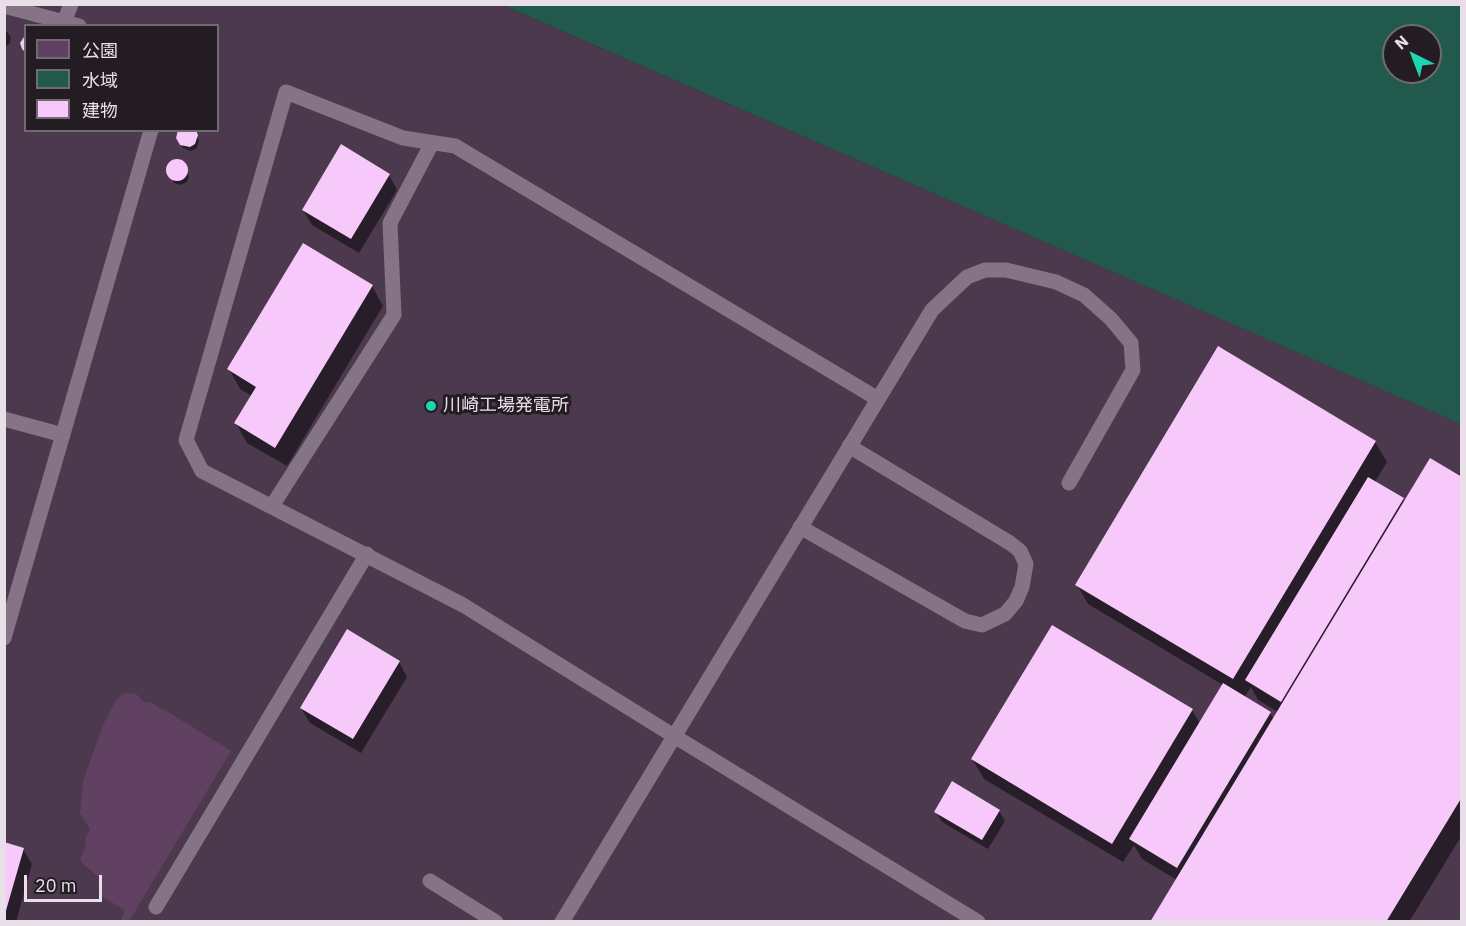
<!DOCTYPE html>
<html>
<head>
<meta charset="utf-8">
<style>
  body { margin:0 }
  #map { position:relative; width:1466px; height:926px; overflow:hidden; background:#403241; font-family:"IBM Plex Sans","Noto Sans JP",sans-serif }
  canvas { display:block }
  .frame { position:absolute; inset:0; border:6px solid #e8dfe9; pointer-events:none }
  .legend { position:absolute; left:24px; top:24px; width:195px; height:108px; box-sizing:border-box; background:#231c23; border:2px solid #726a72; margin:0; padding:8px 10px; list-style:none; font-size:18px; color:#e8dfe9 }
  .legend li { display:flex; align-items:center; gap:12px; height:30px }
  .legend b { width:30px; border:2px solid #726a72 }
  .north { position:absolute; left:1382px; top:24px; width:60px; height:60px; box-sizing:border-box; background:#231c23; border:2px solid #726a72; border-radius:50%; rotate:318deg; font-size:16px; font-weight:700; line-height:24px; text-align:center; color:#e8dfe9 }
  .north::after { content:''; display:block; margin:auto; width:21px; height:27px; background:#1cd5b1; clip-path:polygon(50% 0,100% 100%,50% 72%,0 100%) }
  .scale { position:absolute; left:24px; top:875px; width:78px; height:27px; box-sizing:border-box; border:3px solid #e8dfe9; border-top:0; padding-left:8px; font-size:18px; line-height:21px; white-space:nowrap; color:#e8dfe9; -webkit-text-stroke:4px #231c23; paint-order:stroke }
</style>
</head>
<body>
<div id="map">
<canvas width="1466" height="926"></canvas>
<div class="frame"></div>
<ul class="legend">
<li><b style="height:16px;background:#604162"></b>公園</li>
<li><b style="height:16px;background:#215a4c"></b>水域</li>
<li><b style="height:16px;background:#f7c8fa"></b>建物</li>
</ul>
<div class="north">N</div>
<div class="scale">20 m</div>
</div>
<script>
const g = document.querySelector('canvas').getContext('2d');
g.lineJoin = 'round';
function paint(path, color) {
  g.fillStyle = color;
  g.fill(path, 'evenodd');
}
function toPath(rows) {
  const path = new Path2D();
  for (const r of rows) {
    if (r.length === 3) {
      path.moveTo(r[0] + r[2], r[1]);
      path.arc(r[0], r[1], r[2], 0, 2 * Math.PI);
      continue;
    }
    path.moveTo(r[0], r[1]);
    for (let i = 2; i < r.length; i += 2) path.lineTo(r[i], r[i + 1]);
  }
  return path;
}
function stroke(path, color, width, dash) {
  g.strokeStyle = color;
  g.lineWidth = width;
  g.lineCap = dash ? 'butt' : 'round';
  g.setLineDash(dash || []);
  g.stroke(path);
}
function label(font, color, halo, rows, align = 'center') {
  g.font = font + ' "IBM Plex Sans","Noto Sans JP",sans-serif';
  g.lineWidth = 6;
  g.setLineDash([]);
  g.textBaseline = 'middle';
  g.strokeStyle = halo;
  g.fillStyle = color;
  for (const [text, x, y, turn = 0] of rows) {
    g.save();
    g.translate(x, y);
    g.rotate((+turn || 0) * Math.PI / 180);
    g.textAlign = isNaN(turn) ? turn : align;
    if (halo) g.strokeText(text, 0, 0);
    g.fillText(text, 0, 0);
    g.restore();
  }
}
const built = toPath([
  [5,5,502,5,1461,424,1461,921,5,922],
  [26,26,218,26,218,130,26,130]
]);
const green = toPath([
  [129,693,136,694,144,702,152,703,159,708,165,710,231,751,131,918,126,922,121,921,125,910,104,898,102,893,102,883,100,878,83,864,80,859,86,846,85,839,90,829,80,813,83,781,104,723,117,699,123,694]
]);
const water = toPath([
  [503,5,1461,5,1461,424],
  [1394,36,1430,36,1430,72,1394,72]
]);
const shadow = toPath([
  [4,28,11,37,10,43,4,48],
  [193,130,199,140,197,148,191,151,183,148,180,143],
  [178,161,184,164,189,177,187,182,181,185,174,183,168,169,171,163],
  [389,175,397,190,359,253,312,225,303,210],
  [372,286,383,306,287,466,247,443,236,423,252,396,240,389,229,369],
  [1219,348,1375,442,1387,462,1375,482,1403,499,1405,503,1462,478,1462,835,1409,922,1152,922,1177,880,1142,859,1134,845,1123,862,984,779,972,759,1192,710,1200,724,1223,685,1088,604,1077,585],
  [1251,687,1258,700,1278,712,1274,720,1270,713,1244,698],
  [399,662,407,677,361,753,310,723,301,708],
  [999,811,1005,821,988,849,942,822,936,812],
  [4,844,23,849,32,864,16,922,4,922]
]);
const building = toPath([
  [26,34,26,53,22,49,20,43],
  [178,130,196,130,198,135,195,144,190,147,180,145,176,138],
  [341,144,390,174,351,239,302,210],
  [177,170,11],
  [303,243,373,285,275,448,234,423,256,387,227,369],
  [1218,346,1376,441,1233,679,1075,585],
  [1430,458,1462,477,1462,797,1386,922,1150,922],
  [1368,477,1404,498,1281,702,1245,680],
  [1052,625,1193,709,1112,844,971,759],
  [347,629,400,661,353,739,300,708],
  [1223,683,1271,712,1177,868,1129,839],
  [952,781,1000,810,982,840,934,812],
  [4,842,24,848,5,914,4,914]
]);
const service = toPath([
  [4,6,79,26],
  [64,22,71,4],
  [878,399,455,146,403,138,286,92,186,440,202,471,463,605,674,736,978,922],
  [4,419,63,435],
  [272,506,394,315,390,223,432,143],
  [800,527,965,621,982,625,1005,614,1016,601,1022,587,1026,564,1020,551,1010,543,849,446],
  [4,638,151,130],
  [430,881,496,922],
  [156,907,367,554],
  [562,922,932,310,967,277,985,270,1006,270,1056,282,1084,295,1111,319,1131,343,1133,370,1069,483]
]);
const markers = [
  [431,406,6,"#1cd5b1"]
];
const poiNames = [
  ["川崎工場発電所",443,406]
];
paint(built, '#4c394d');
paint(green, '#604162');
paint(water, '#215a4c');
paint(shadow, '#0007');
paint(building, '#f7c8fa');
stroke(service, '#847485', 15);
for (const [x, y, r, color] of markers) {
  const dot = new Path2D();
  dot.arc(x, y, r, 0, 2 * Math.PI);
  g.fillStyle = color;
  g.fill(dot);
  stroke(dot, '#231c23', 2);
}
label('18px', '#e8dfe9', '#231c23', poiNames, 'left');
</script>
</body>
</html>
